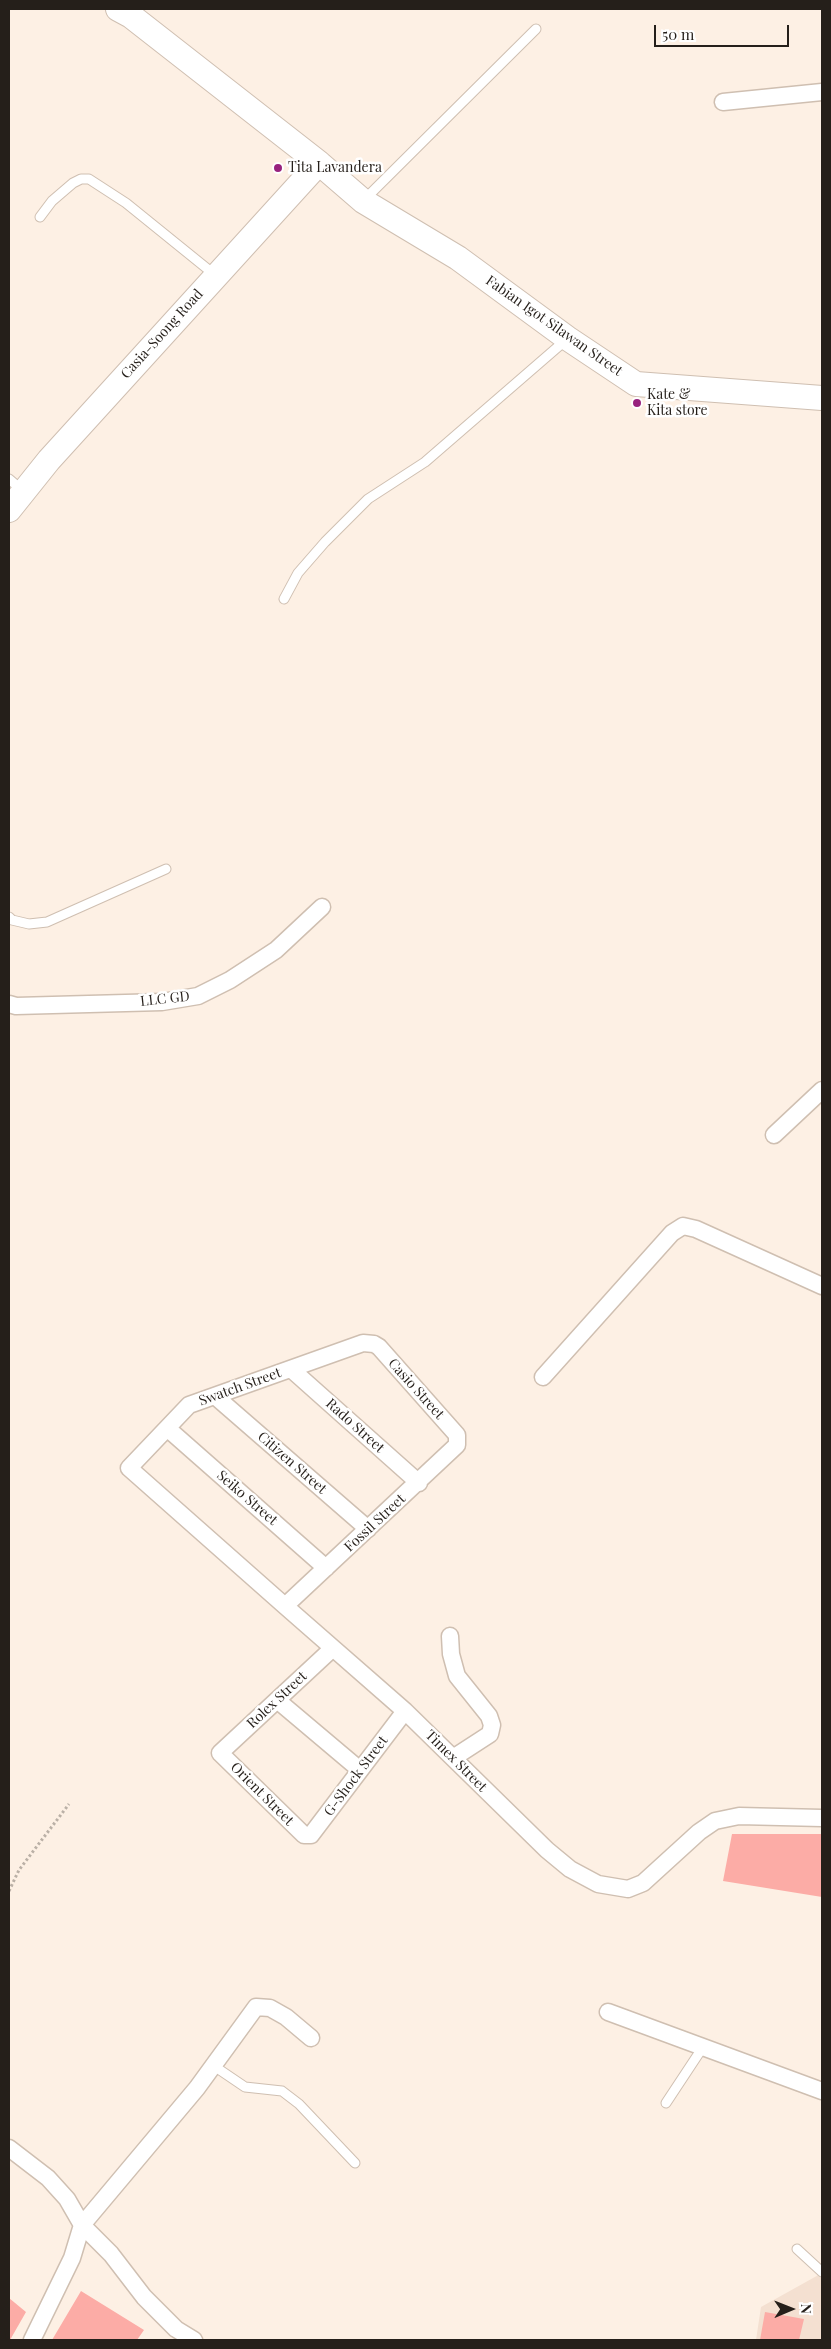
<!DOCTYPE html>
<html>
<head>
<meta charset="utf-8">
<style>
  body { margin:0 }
  #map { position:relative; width:831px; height:2349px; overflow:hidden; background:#fdf0e4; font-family:"Playfair Display",serif }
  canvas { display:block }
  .frame { position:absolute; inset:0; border:10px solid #251f1a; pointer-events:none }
  .north { position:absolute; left:766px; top:2284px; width:50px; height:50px; -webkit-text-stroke:4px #fff; paint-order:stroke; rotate:89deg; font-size:14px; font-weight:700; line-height:20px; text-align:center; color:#251f1a }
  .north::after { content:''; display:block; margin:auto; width:18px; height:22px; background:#251f1a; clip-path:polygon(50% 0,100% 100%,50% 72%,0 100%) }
  .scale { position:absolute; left:654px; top:25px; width:135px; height:22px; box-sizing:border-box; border:2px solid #251f1a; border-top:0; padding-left:6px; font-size:15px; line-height:18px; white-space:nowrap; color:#251f1a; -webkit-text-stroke:4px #fff; paint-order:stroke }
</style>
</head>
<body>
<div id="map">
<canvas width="831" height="2349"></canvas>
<div class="frame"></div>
<div class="north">N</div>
<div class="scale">50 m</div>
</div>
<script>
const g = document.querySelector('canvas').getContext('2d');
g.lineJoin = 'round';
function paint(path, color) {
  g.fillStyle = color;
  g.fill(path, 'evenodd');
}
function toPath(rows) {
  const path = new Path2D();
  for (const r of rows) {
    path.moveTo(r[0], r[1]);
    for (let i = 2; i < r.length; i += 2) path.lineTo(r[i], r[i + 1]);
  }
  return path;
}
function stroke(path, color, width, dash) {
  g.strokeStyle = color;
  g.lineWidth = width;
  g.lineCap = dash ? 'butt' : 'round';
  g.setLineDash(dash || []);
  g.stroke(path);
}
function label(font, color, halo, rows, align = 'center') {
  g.font = font + ' "Playfair Display",serif';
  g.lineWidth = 5;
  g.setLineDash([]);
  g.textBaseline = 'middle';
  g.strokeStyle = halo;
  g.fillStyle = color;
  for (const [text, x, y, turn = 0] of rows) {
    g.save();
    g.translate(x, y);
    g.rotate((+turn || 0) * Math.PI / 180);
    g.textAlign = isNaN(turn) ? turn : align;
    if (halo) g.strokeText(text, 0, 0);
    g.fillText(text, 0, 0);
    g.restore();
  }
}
const education = toPath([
  [822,2273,822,2340,756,2340,761,2307]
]);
const building = toPath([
  [732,1834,822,1834,822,1897,723,1881],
  [81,2291,144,2330,137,2340,52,2340],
  [9,2298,26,2312,10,2340,9,2340],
  [765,2312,804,2319,799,2340,760,2340]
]);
const path = toPath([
  [9,1891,19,1870,69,1804]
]);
const lane = toPath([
  [363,201,536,29],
  [40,217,52,201,73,183,81,179,89,179,126,203,215,275],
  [9,479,23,491],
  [284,599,298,573,325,542,368,499,425,462,567,339],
  [9,917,12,920,29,924,47,922,166,869],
  [214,2066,245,2087,282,2091,299,2104,355,2163],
  [666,2103,703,2047],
  [797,2249,822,2272]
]);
const street = toPath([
  [723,102,822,92],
  [9,1004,16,1006,162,1002,198,996,230,980,276,950,322,907],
  [774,1135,822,1090],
  [291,1369,419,1483],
  [543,1377,672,1233,683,1226,696,1229,822,1286],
  [215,1396,368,1529],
  [167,1428,326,1568],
  [285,1606,457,1445,457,1435,379,1347,374,1344,363,1343,189,1405,129,1468,285,1606,405,1711,547,1850,570,1869,598,1884,628,1889,643,1883,699,1832,715,1821,739,1816,822,1818],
  [450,1636,451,1654,457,1676,489,1716,492,1725,490,1734,453,1758],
  [333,1648,220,1753,304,1835,311,1835,405,1711],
  [277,1700,360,1770],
  [608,2012,822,2091],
  [9,2148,48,2178,67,2199,82,2225,111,2254,144,2297,176,2329,194,2340],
  [32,2340,72,2258,82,2225,197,2088,256,2007,270,2008,286,2017,311,2038]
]);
const secondary = toPath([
  [118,9,131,16,319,163,363,201,458,258,567,338,636,384,822,398],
  [9,510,49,460,319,163]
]);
const markers = [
  [278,168,5,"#98227e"],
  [637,403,5,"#98227e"]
];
const poiNames = [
  ["Tita Lavandera",288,168],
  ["Kate &",647,395],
  ["Kita store",647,411]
];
const streetNames = [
  ["Fabian Igot Silawan Street",554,326,35],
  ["Casia-Soong Road",162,334,-48],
  ["LLC GD",165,999,-6],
  ["Swatch Street",240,1387,-20],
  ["Casio Street",416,1389,48],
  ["Rado Street",355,1426,42],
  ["Citizen Street",292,1463,41],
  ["Seiko Street",247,1498,41],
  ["Fossil Street",375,1523,-43],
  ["Rolex Street",277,1700,-43],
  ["Timex Street",456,1761,45],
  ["G-Shock Street",356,1776,-53],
  ["Orient Street",262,1794,45]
];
paint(education, '#f4e0d1');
paint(building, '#fcaca6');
stroke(lane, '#cfbfb1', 11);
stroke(street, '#cfbfb1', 19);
stroke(secondary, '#cfbfb1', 26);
stroke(path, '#bab0a6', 3, [2.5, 2.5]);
stroke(lane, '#fff', 9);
stroke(street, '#fff', 16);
stroke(secondary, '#fff', 24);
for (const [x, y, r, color] of markers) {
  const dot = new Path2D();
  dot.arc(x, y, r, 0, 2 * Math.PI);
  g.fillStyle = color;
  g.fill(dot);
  stroke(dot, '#fff', 2);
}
label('14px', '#251f1a', '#fff', poiNames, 'left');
label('14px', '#251f1a', '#fff', streetNames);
</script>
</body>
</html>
